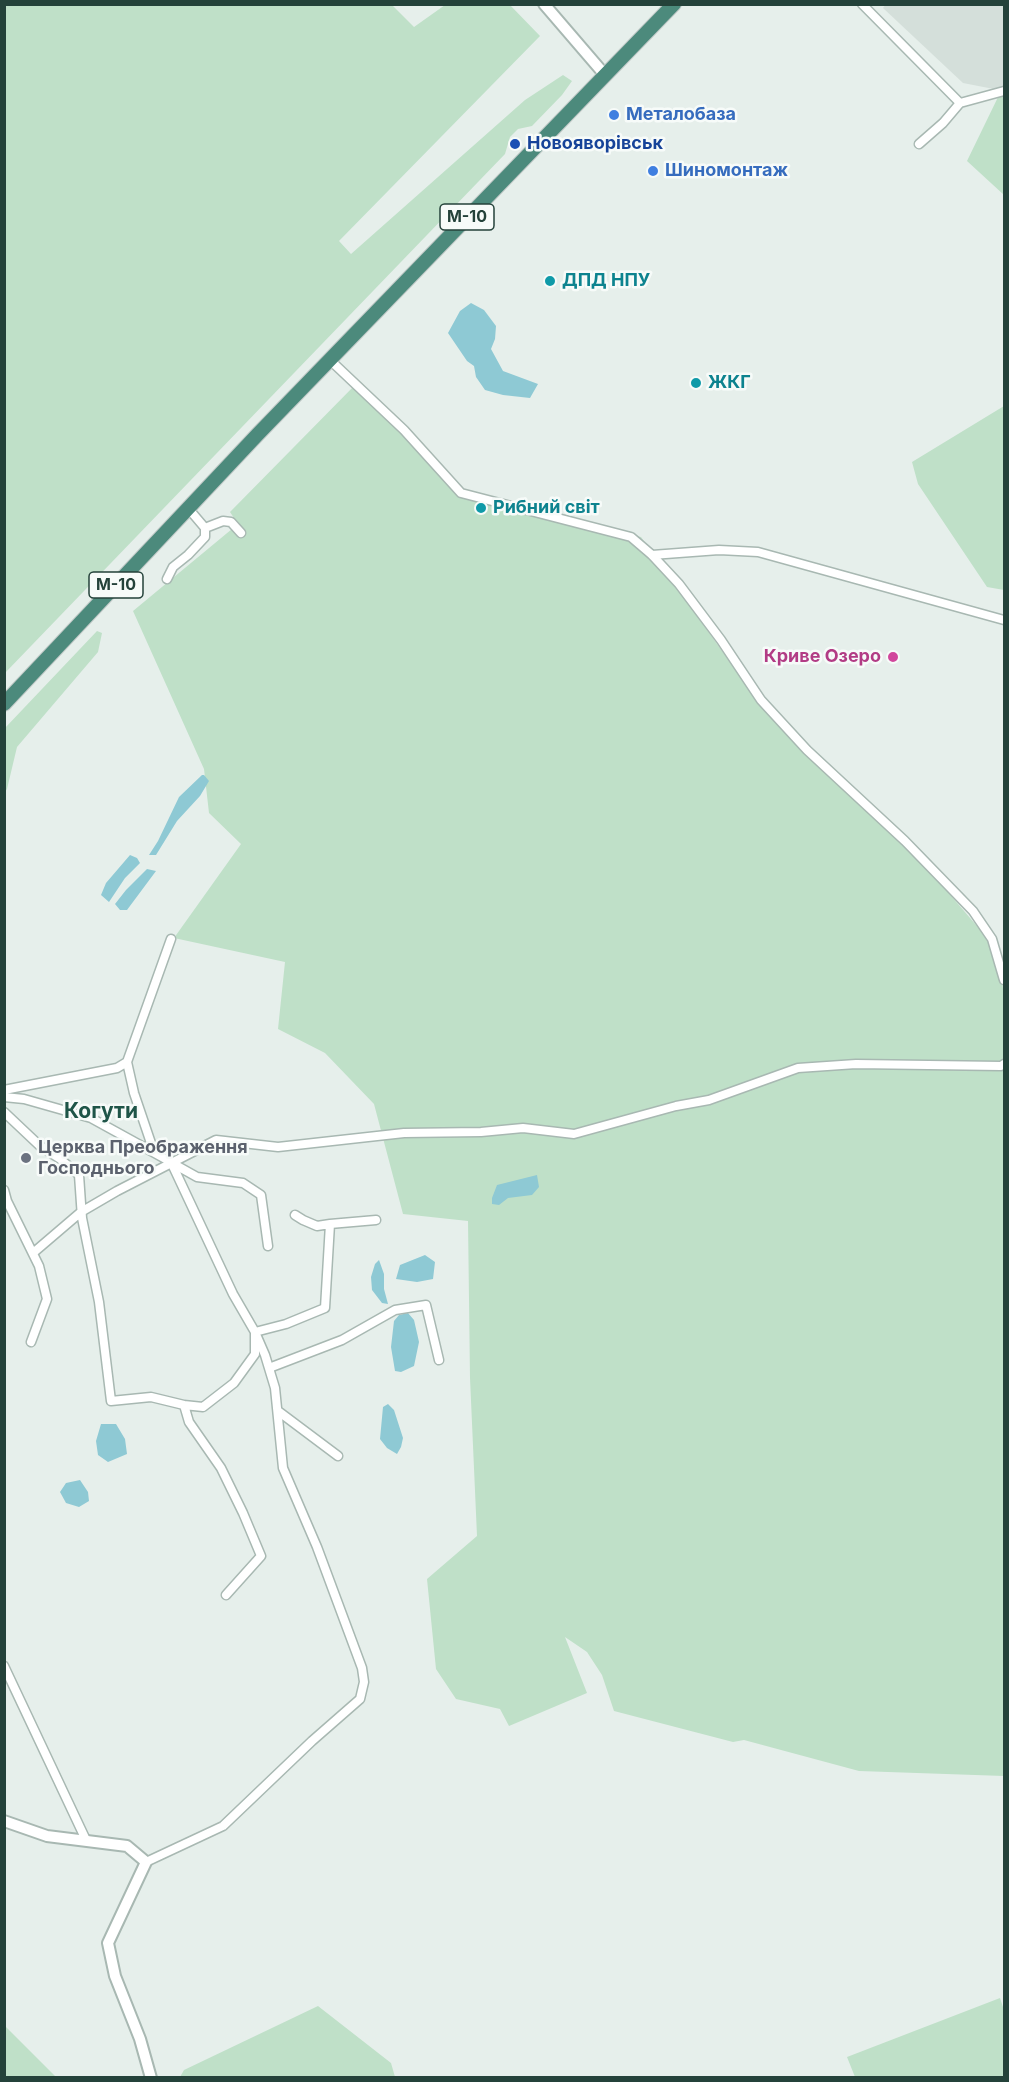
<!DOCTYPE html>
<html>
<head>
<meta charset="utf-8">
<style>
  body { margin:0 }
  #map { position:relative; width:1009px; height:2082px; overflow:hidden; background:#e6efeb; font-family:Inter,sans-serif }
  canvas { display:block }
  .frame { position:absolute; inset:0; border:6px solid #24423a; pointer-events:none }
</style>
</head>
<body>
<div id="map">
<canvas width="1009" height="2082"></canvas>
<div class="frame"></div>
</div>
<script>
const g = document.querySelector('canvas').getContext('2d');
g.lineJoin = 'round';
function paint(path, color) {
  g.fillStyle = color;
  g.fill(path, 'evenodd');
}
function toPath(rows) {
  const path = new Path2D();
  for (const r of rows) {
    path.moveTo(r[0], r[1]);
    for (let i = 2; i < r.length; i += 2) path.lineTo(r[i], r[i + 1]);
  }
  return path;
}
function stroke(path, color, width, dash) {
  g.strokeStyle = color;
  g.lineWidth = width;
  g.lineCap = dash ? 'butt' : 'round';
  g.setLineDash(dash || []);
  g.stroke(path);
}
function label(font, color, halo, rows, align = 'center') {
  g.font = font + ' Inter,sans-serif';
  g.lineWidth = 5;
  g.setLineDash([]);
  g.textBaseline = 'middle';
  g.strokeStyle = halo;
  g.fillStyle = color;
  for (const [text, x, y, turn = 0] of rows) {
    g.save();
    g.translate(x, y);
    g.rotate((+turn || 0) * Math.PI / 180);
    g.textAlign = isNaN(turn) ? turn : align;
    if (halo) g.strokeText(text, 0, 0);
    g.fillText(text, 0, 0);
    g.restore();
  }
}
const built = toPath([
  [886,4,1004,5,1004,91,963,83,883,8]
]);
const green = toPath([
  [5,4,392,5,414,27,445,5,510,5,540,36,339,241,351,254,525,100,563,75,572,81,562,95,532,126,518,129,510,137,505,154,5,673],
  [1000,93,1004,94,1004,195,967,161],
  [355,385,467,499,641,537,732,665,773,719,860,806,899,840,941,884,982,932,991,948,1002,979,1004,998,1004,1776,859,1771,744,1740,733,1742,614,1711,602,1675,587,1652,565,1637,587,1693,509,1726,500,1709,456,1699,436,1669,427,1579,477,1536,470,1378,468,1221,403,1214,374,1104,325,1053,278,1029,285,962,174,938,241,844,209,813,204,769,133,611,238,524,230,512],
  [1004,406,1004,590,987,587,918,484,912,462],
  [97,631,102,633,98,652,17,747,7,789,5,792,5,728],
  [1000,1998,1004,2010,1004,2077,855,2077,847,2057],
  [318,2006,391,2063,395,2077,180,2077,184,2070],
  [4,2026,5,2026,56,2077,5,2077]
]);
const water = toPath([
  [471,303,484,310,496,326,495,339,491,349,503,371,538,384,530,398,503,395,485,390,476,377,474,366,467,361,448,333,460,311],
  [202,775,204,775,209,781,200,796,177,821,156,855,149,855,158,841,179,797],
  [130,855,137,858,140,863,125,878,109,902,101,895,106,883],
  [147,869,156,871,127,910,120,910,115,904,126,890],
  [537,1175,539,1187,532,1195,508,1198,499,1205,492,1204,492,1198,497,1185],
  [425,1255,435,1262,433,1279,417,1282,396,1279,400,1265],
  [379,1260,384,1274,384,1289,388,1304,382,1303,372,1290,371,1277,375,1264],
  [408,1313,414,1320,419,1342,414,1366,401,1372,395,1371,391,1347,394,1321,399,1315],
  [388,1404,394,1410,403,1438,401,1447,397,1454,387,1448,380,1439,383,1407],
  [101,1424,116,1424,125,1439,127,1454,108,1462,98,1455,96,1441],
  [80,1480,88,1492,89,1501,79,1507,66,1503,60,1492,66,1483]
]);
const minor = toPath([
  [862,4,960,103,1004,91],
  [919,144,943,123,960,103],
  [330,360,404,430,461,493,631,537,652,555,679,584,721,640,761,700,807,750,905,841,973,911,992,939,1004,980],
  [188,508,205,528,223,521,231,522,241,533],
  [652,555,719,550,758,552,1004,620],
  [167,579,173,567,188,555,205,537,205,528],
  [127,1062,134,1093,154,1152],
  [4,1090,117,1068,127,1062,171,939],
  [4,1097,24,1099,91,1118,171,1162,233,1294,255,1332,265,1355,275,1388,283,1468,317,1547,362,1668,364,1682,360,1699,312,1741,223,1826,146,1862],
  [4,1112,40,1146,59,1158,79,1175,82,1218,99,1302,111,1401,151,1397,184,1405,189,1422,221,1468,243,1513,261,1556,226,1595],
  [172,1163,197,1177,243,1183,261,1195,268,1246],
  [4,1190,7,1201,39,1266,47,1299,31,1342],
  [295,1215,303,1220,317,1226,330,1224],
  [33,1253,81,1212,117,1191,216,1140,278,1147,404,1133,481,1132,523,1128,574,1134,676,1106,709,1100,798,1068,856,1064,1001,1066,1004,1064],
  [269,1368,342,1340,395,1310,426,1305,439,1360],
  [184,1405,203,1407,234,1383,255,1354,255,1332,286,1324,325,1308,330,1224,376,1220],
  [278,1411,338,1456],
  [4,1666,86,1840]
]);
const tertiary = toPath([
  [544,4,605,75],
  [4,1821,47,1836,127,1846,146,1862,108,1943,115,1976,140,2039,151,2078]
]);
const trunk = toPath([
  [4,704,258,434,674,4]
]);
const markers = [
  [614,115,6,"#3f7fe0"],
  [515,144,6,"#1a4fb4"],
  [653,171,6,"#3f7fe0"],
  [550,281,6,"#0f9aa8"],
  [696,383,6,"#0f9aa8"],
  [481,508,6,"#0f9aa8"],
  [893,657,6,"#d1479c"],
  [26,1158,6,"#6b7280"]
];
const shields = [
  [467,217,54],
  [116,585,54]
];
const shieldNames = [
  ["М-10",467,217],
  ["М-10",116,585]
];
const shopNames = [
  ["Металобаза",626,115],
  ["Шиномонтаж",665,171]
];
const transitNames = [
  ["Новояворівськ",527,144]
];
const cultureNames = [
  ["ДПД НПУ",562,281],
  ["ЖКГ",708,383],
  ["Рибний світ",493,508]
];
const hotelNames = [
  ["Криве Озеро",881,657]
];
const worshipNames = [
  ["Церква Преображення",38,1148],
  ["Господнього",38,1169]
];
const quarterNames = [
  ["Когути",101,1112]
];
paint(built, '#d4dfda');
paint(green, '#bfe0c8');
paint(water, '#8ec9d4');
stroke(minor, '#a8b8b2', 11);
stroke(tertiary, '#a8b8b2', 14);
stroke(trunk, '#c2cac8', 16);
stroke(minor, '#fff', 8);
stroke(tertiary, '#fff', 10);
stroke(trunk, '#4c8a7c', 14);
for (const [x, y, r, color] of markers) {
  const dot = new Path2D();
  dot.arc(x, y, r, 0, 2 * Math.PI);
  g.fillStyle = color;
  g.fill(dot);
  stroke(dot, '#f7fbf9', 2);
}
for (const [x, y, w] of shields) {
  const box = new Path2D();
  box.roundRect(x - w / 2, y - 13, w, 26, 4.5);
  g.fillStyle = '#f7fbf9';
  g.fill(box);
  stroke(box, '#24423a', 1.5);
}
label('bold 16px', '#24423a', null, shieldNames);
label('bold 18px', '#366cbe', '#f7fbf9', shopNames, 'left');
label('bold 18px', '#164399', '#f7fbf9', transitNames, 'left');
label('bold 18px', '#0d838f', '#f7fbf9', cultureNames, 'left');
label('bold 18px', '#b23c85', '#f7fbf9', hotelNames, 'right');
label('bold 18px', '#5b616d', '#f7fbf9', worshipNames, 'left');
label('bold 21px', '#1f5548', '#f7fbf9', quarterNames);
</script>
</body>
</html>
